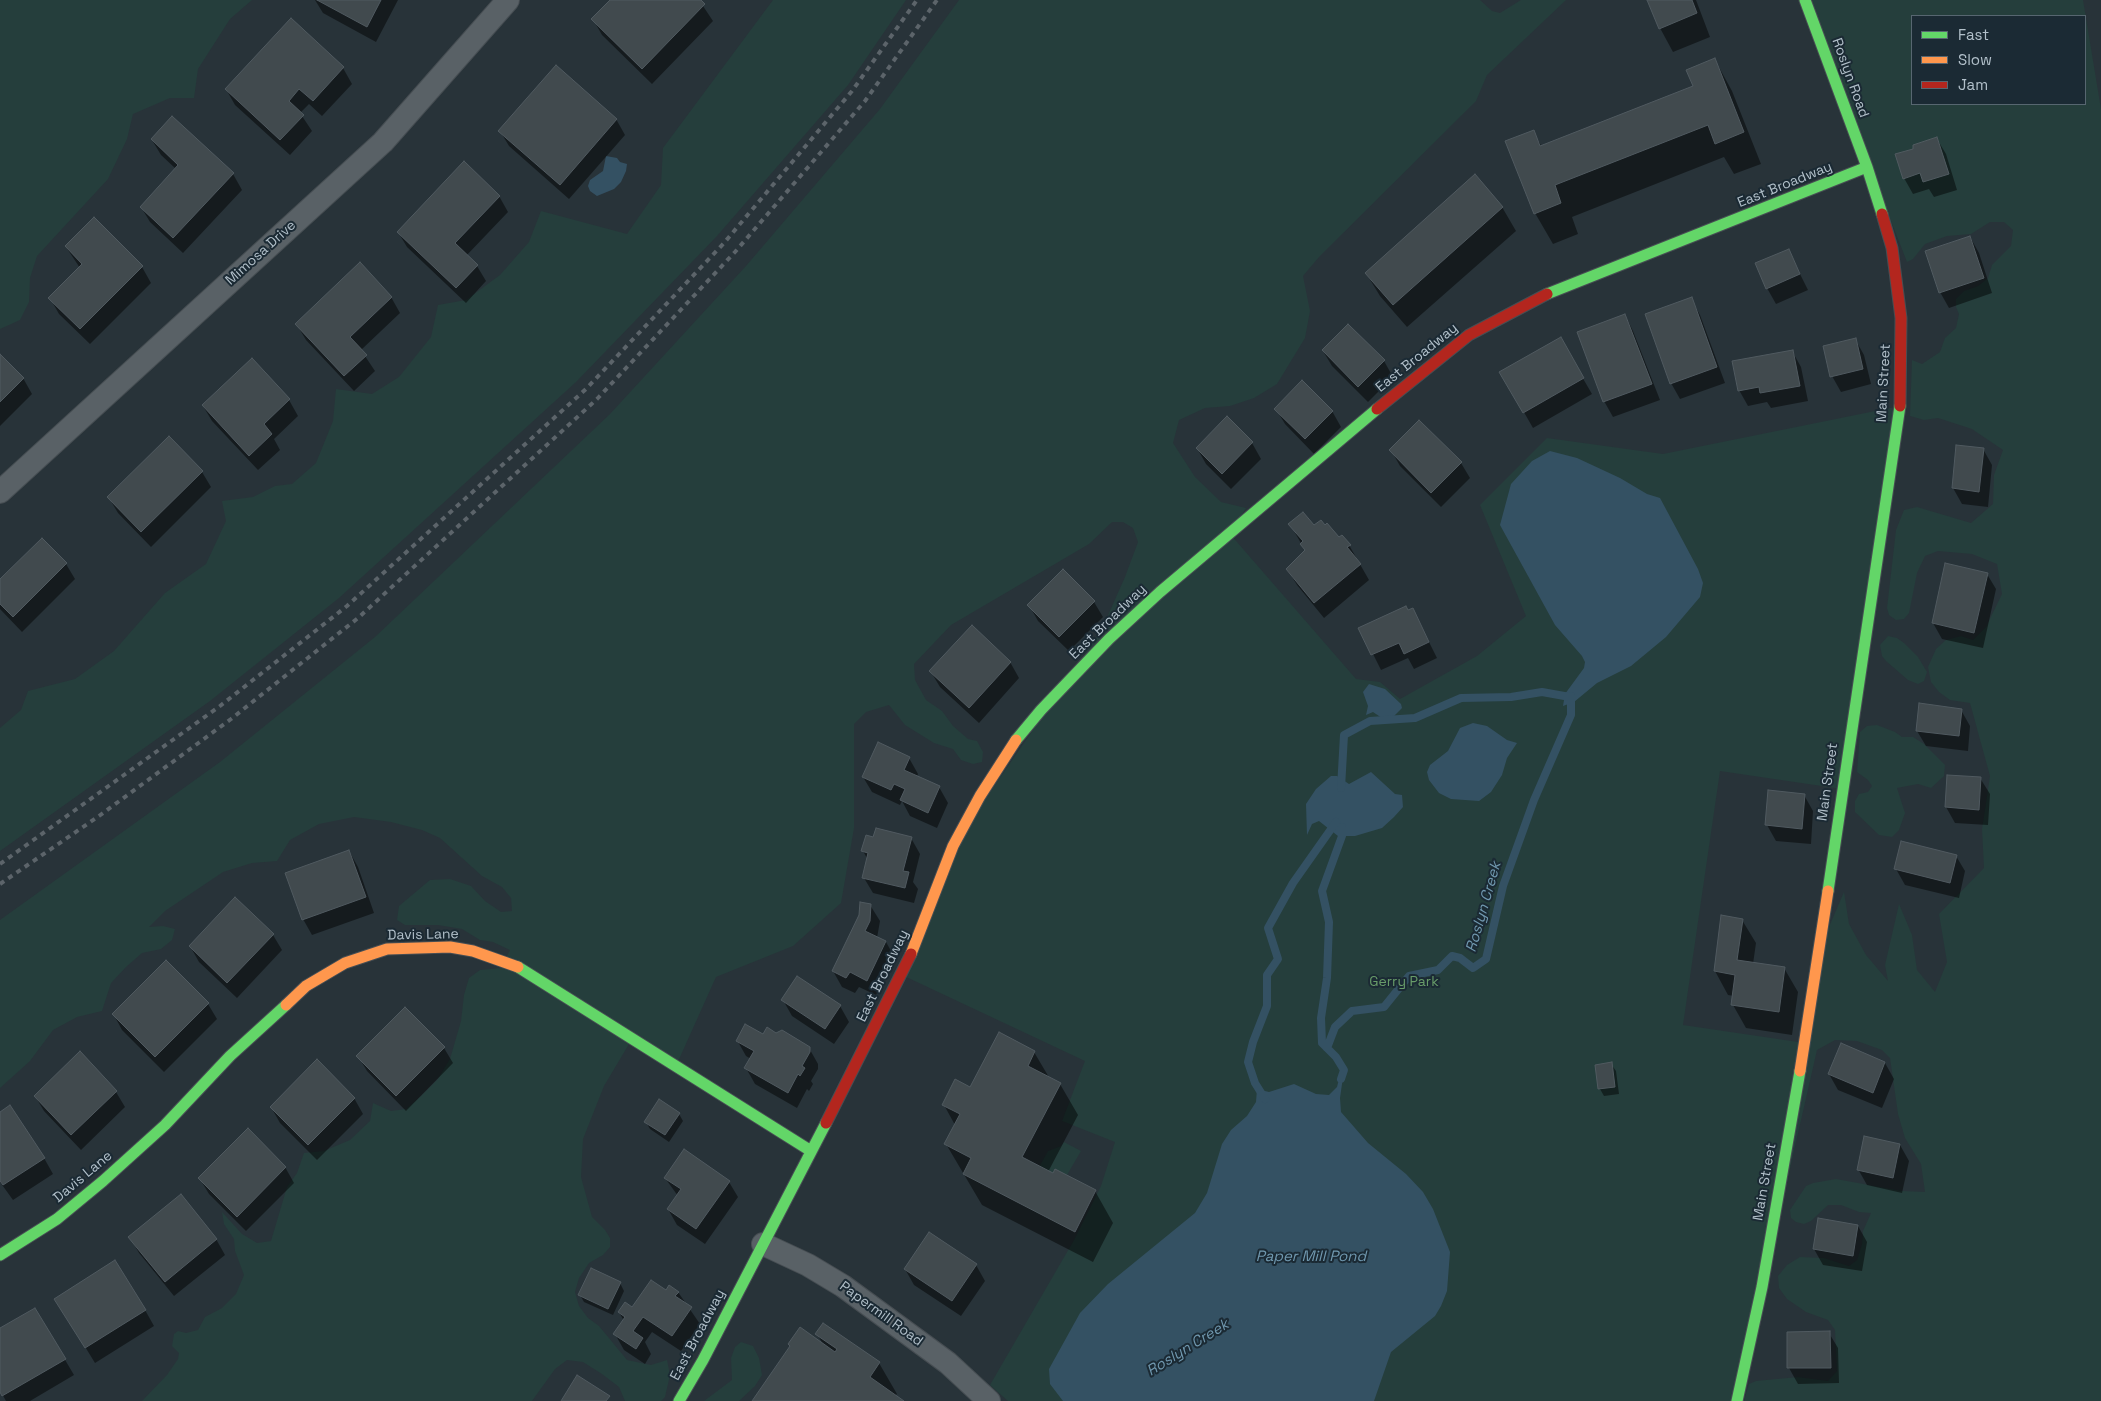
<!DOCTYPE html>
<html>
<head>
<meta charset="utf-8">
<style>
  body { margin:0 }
  #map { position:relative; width:2101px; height:1401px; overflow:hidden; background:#283339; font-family:"Space Grotesk",sans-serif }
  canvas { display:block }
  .legend { position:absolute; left:1911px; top:15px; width:175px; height:90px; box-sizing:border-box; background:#1b2a34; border:1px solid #576670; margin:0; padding:6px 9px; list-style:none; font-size:15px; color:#b2c0ca }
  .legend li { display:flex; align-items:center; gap:10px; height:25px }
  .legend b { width:25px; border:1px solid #576670 }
</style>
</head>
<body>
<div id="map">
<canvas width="2101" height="1401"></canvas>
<ul class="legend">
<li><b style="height:6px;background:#63d668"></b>Fast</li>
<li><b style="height:6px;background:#ff974d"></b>Slow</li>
<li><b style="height:6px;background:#b3261e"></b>Jam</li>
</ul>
</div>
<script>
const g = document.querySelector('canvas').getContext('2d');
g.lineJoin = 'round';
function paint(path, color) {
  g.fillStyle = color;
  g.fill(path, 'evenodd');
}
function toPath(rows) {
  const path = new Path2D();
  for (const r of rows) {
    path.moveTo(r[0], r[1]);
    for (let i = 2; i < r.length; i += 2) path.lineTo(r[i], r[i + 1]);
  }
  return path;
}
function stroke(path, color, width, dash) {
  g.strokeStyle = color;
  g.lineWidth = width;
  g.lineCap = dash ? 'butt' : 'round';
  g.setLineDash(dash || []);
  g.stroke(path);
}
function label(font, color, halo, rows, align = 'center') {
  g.font = font + ' "Space Grotesk",sans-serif';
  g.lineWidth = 4;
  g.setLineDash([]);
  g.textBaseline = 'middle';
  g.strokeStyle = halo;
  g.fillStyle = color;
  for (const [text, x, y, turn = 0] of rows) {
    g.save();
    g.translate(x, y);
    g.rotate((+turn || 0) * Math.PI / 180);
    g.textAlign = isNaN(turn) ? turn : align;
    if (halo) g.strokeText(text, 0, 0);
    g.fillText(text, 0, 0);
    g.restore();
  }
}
const green = toPath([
  [0,0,252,0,230,19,198,69,194,98,170,98,133,114,127,139,108,179,37,256,30,278,29,302,20,320,0,329],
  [773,0,906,0,848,85,717,236,576,382,339,598,210,701,0,851,0,728,21,710,28,691,75,679,114,651,165,593,206,564,226,521,222,501,253,497,275,486,292,484,316,463,333,421,336,389,372,394,399,377,431,337,438,305,466,300,500,275,529,242,541,211,627,234,661,185,663,148],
  [959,0,1480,0,1492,11,1500,13,1521,0,1566,0,1487,75,1476,101,1319,257,1303,276,1310,311,1305,338,1277,384,1254,398,1230,406,1205,408,1179,420,1173,443,1195,477,1221,502,1246,508,1230,534,1356,679,1380,682,1400,699,1477,656,1526,616,1480,505,1547,438,1663,454,1900,406,1842,789,1720,771,1683,1025,1805,1043,1819,950,1844,892,1849,924,1866,955,1888,981,1885,965,1899,904,1912,935,1917,970,1935,992,1947,962,1939,914,1984,868,1982,829,1990,776,1970,703,1950,700,1939,692,1931,682,1928,667,1936,649,1946,640,1961,636,1973,640,1986,627,2002,594,1997,564,1972,554,1938,551,1925,556,1917,573,1909,613,1904,619,1896,620,1889,615,1887,608,1896,530,1904,510,1917,507,1971,523,1993,504,1994,475,2003,450,1972,429,1938,418,1924,420,1910,416,1912,360,1922,364,1940,352,1945,338,1956,328,1959,314,1956,307,1956,299,1964,291,1978,286,1988,278,1992,265,2011,246,2013,230,2004,222,1990,222,1971,234,1947,236,1925,244,1913,259,1907,262,1805,0,2083,0,2101,109,2101,1401,1744,1401,1749,1384,1756,1381,1798,1377,1828,1381,1837,1371,1835,1330,1828,1320,1806,1312,1787,1299,1779,1288,1778,1276,1787,1265,1800,1257,1824,1258,1849,1266,1857,1260,1862,1244,1863,1231,1871,1213,1859,1212,1841,1205,1828,1205,1811,1221,1804,1224,1796,1222,1791,1218,1790,1210,1806,1186,1813,1183,1836,1179,1902,1191,1925,1192,1921,1164,1905,1138,1898,1114,1890,1058,1882,1050,1857,1041,1835,1040,1817,1050,1737,1401,1008,1401,990,1385,1074,1240,1101,1186,1115,1142,1062,1121,1085,1061,902,975,953,846,1101,631,1125,577,1138,542,1133,528,1123,522,1112,522,1089,544,951,625,914,664,915,680,926,700,942,711,953,726,968,739,977,741,983,752,982,762,973,764,961,760,953,749,934,743,905,725,889,705,866,712,854,724,854,828,841,903,793,946,716,977,676,1066,632,1039,604,1086,583,1139,581,1177,592,1217,605,1230,610,1238,610,1247,603,1255,589,1263,579,1278,575,1292,579,1306,588,1318,599,1326,627,1360,651,1365,667,1360,670,1375,665,1397,661,1401,625,1401,619,1387,602,1374,583,1362,567,1360,555,1369,532,1401,142,1401,167,1375,178,1359,179,1353,172,1346,174,1334,178,1331,186,1333,198,1330,205,1317,222,1308,236,1294,244,1275,235,1251,234,1239,224,1224,222,1212,242,1234,257,1243,271,1241,287,1187,297,1173,304,1153,324,1151,350,1140,370,1121,373,1103,391,1111,406,1109,421,1096,437,1080,450,1059,461,1021,464,995,469,978,480,970,501,968,510,950,493,942,480,940,462,929,438,925,405,925,397,920,399,906,430,880,450,879,471,886,485,901,501,912,512,911,511,898,502,887,482,876,440,838,422,830,391,822,354,817,319,824,290,840,277,861,252,863,223,872,165,911,149,927,163,926,175,929,172,940,161,949,142,953,126,967,111,983,102,1011,77,1017,53,1030,30,1061,0,1088,0,920,220,762,375,637,610,414,746,266,880,109],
  [1912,16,2085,16,2085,104,1912,104],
  [1888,636,1897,638,1904,643,1918,657,1927,672,1924,681,1918,684,1908,680,1886,661,1882,656,1880,645],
  [1877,725,1895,732,1902,737,1913,737,1924,744,1945,765,1944,776,1931,788,1918,784,1897,788,1905,813,1899,830,1892,837,1879,835,1855,812,1855,801,1859,794,1868,792,1872,786,1868,780,1857,772,1860,732,1867,726],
  [1064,1142,1081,1151,1067,1175,1055,1169,1053,1173,1039,1167,1048,1151,1061,1146],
  [741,1342,753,1346,759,1358,762,1375,755,1386,739,1401,704,1401,732,1380,731,1358,735,1347]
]);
const water = toPath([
  [606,156,617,158,620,162,627,164,626,171,621,182,614,189,597,196,590,191,588,186,590,180,603,171],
  [1550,451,1577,458,1620,478,1647,494,1660,498,1698,569,1703,583,1700,597,1666,637,1631,666,1597,683,1574,702,1563,706,1565,694,1584,668,1585,662,1582,656,1555,625,1500,525,1511,484,1532,461],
  [1369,684,1385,689,1401,704,1402,708,1388,722,1373,712,1366,715,1368,706,1363,692],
  [1473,723,1487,726,1507,740,1517,743,1507,758,1502,775,1491,792,1479,801,1451,799,1439,793,1429,780,1427,772,1430,765,1448,751,1460,728],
  [1371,772,1395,794,1402,795,1403,807,1394,817,1382,828,1355,836,1338,836,1319,821,1312,824,1307,835,1306,804,1316,789,1331,776,1337,776,1349,784],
  [1344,1070,1340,1098,1341,1112,1368,1143,1406,1174,1423,1192,1433,1209,1450,1252,1447,1291,1441,1306,1435,1316,1391,1352,1374,1401,1063,1401,1050,1384,1049,1369,1080,1313,1108,1284,1195,1213,1207,1193,1222,1144,1231,1130,1247,1116,1256,1102,1257,1089,1269,1092,1294,1084,1316,1094,1329,1095,1337,1087,1339,1079]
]);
const shadow = toPath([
  [315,0,398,0,376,42,323,13],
  [611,0,699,0,713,21,652,84,602,35,593,19],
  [1649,0,1696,0,1710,37,1673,52,1660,28],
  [291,20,343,68,352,84,322,116,309,104,300,113,312,131,290,155,235,105,226,89],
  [1715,60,1732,91,1761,164,1734,174,1724,157,1572,217,1578,234,1553,244,1535,213,1533,132,1542,147,1695,87],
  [616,119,625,135,569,199,509,146,500,131],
  [1937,139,1946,154,1957,190,1934,197,1929,189,1913,194,1904,178,1915,149],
  [152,140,233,174,242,190,183,253,150,222,141,207,176,169,161,155],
  [499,196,508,212,466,256,477,266,486,281,466,303,407,247,398,232],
  [1502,207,1516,231,1407,327,1380,296,1366,273],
  [94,219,142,267,151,283,90,344,59,314,50,298,80,268,66,247],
  [1970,237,1979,253,1992,293,1949,308,1940,292],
  [1788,250,1808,290,1776,304,1767,288],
  [391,297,400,313,361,350,375,371,354,391,306,340,297,325],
  [1691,299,1700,315,1725,383,1680,399,1671,383],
  [1625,315,1633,331,1660,400,1613,417,1604,401],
  [1560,339,1592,394,1533,428,1501,372],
  [1855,339,1864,355,1871,384,1841,392,1832,376],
  [1323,351,1384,361,1393,377,1368,402,1332,366],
  [1792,351,1801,367,1808,401,1771,408,1767,402,1748,406,1739,390],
  [0,355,23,378,32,394,0,426],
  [252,360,289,400,298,416,274,439,280,450,258,470,212,421,203,406],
  [1276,409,1332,411,1341,427,1314,454,1285,424],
  [1227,418,1252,443,1261,459,1231,489,1206,464,1197,448],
  [169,438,202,472,211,487,151,547,118,513,109,498],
  [1983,449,1992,465,1988,507,1962,504,1953,488],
  [1391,450,1461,463,1470,478,1441,507,1400,466],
  [1290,524,1314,527,1349,545,1369,580,1324,618,1297,585,1288,570,1306,552],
  [66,564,75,579,22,632,0,609,0,581],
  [1987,574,1996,589,1983,648,1942,639,1933,623],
  [1094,602,1103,617,1069,651,1038,621,1029,605],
  [1413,610,1437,658,1414,669,1408,658,1381,670,1360,628],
  [1010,662,1019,678,979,723,940,687,931,672],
  [1961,710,1970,726,1968,751,1926,746,1917,731],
  [909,758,918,774,917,777,939,787,948,803,937,828,910,816,902,801,900,805,872,792,863,777],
  [1980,778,1990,794,1988,825,1955,823,1946,807],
  [1804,795,1813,811,1811,844,1776,841,1767,825],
  [874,838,911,838,920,854,913,882,918,889,914,903,873,893,864,878,868,860,863,851],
  [349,851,358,867,374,913,312,935,303,919],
  [1956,856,1965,871,1959,898,1905,885,1896,869],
  [870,905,880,921,877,938,886,942,895,958,876,995,859,987,855,993,842,987,833,971],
  [1742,920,1756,943,1753,964,1784,968,1798,992,1792,1035,1746,1028,1733,1005,1734,996,1728,995,1715,971],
  [273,935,282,950,237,998,199,962,190,946],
  [783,1000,840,1006,849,1022,834,1044,792,1016],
  [208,1004,217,1019,164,1072,122,1030,114,1015],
  [776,1034,809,1048,818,1064,818,1069,811,1081,813,1084,809,1091,807,1089,797,1108,755,1084,746,1068,751,1059,746,1056,737,1040],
  [1841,1045,1885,1063,1894,1079,1882,1108,1838,1090,1829,1074],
  [444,1048,453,1063,406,1111,367,1071,358,1056],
  [1034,1052,1050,1079,1060,1084,1078,1115,1048,1172,1053,1175,1055,1170,1095,1191,1113,1223,1093,1262,982,1205,946,1144,955,1125,944,1105],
  [80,1053,116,1092,125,1107,81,1150,44,1111,35,1096],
  [1611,1064,1616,1071,1619,1094,1604,1096,1600,1089],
  [354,1098,363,1114,317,1160,280,1123,271,1107],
  [0,1114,44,1158,53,1174,13,1200,0,1182],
  [679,1114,683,1121,669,1142,650,1129,646,1122],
  [1900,1145,1909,1161,1902,1193,1867,1185,1858,1169],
  [285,1167,294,1183,246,1231,209,1194,200,1179],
  [665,1178,729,1182,738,1197,705,1244,677,1225,668,1209,678,1196],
  [1858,1226,1867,1242,1862,1271,1823,1265,1814,1249],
  [130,1237,216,1239,225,1255,174,1296,139,1253],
  [976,1265,985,1281,961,1316,914,1285,905,1269],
  [620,1283,624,1291,613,1315,584,1302,580,1295],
  [666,1292,678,1292,700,1324,681,1351,652,1332,645,1342,651,1354,645,1364,624,1350,615,1334,624,1321,619,1312,633,1309],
  [35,1309,74,1375,30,1401,6,1401,0,1390,0,1330],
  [145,1310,154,1326,95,1363,65,1314],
  [1829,1333,1838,1348,1839,1383,1798,1384,1789,1368],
  [817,1334,879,1363,897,1394,895,1396,901,1401,753,1401,823,1344]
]);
const stream = toPath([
  [1341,788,1344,735,1370,721,1415,718,1461,698,1511,697,1542,692,1570,697],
  [1327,1048,1335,1027,1352,1011,1384,1007,1409,976,1438,970,1452,956,1460,958,1473,968,1486,959,1503,886,1534,800,1571,715,1571,696],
  [1341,1079,1344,1070,1336,1057,1322,1043,1321,1018,1327,978,1329,922,1322,891,1342,836,1342,827],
  [1265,1099,1255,1083,1248,1062,1253,1042,1267,1006,1267,975,1278,959,1268,928,1293,883,1336,822]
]);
const building = toPath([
  [317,0,381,0,367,27,317,0],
  [610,0,701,0,705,4,642,69,591,19,610,0],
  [1647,0,1692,0,1697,13,1659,29,1647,0],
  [291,18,344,67,313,101,299,89,289,101,304,115,280,140,225,89,291,18],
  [1715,58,1744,132,1715,144,1708,125,1555,185,1561,203,1534,214,1505,141,1534,130,1540,146,1693,86,1686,70,1715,58],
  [556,65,617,119,560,185,498,131,556,65],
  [172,116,234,173,173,238,140,207,178,165,151,139,172,116],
  [1937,137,1949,174,1923,182,1920,173,1903,179,1895,154,1913,149,1913,145,1937,137],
  [464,161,500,196,455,243,478,265,456,288,397,232,464,161],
  [1475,174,1503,207,1393,305,1365,273,1475,174],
  [94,217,143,266,80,329,48,298,82,264,65,246,94,217],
  [1970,236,1984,278,1939,293,1925,251,1970,236],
  [1789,249,1800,274,1766,289,1755,263,1789,249],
  [360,262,392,297,350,337,367,355,344,376,295,324,360,262],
  [1692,297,1717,367,1670,384,1645,314,1692,297],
  [1625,314,1652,384,1603,402,1577,332,1625,314],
  [1348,324,1385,360,1358,387,1322,350,1348,324],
  [1561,337,1584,378,1523,413,1499,372,1561,337],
  [1856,338,1863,369,1830,377,1823,346,1856,338],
  [1793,350,1800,386,1760,393,1759,387,1738,391,1732,361,1793,350],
  [0,354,24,378,0,402,0,354],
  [252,358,290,399,264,424,272,434,249,456,202,405,252,358],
  [1302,380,1333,411,1305,439,1274,409,1302,380],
  [1227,416,1253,442,1222,474,1196,448,1227,416],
  [1419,420,1462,462,1431,493,1389,450,1419,420],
  [169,436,203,471,141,532,107,497,169,436],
  [1956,445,1984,448,1979,492,1952,488,1956,445],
  [1303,512,1314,525,1321,520,1325,525,1327,523,1339,537,1342,535,1351,545,1347,547,1361,564,1314,603,1286,569,1305,550,1300,544,1303,541,1288,524,1303,512],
  [42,538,67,563,13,617,0,604,0,579,42,538],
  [1945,563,1988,573,1974,633,1932,623,1945,563],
  [1063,569,1095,601,1059,637,1027,605,1063,569],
  [1406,606,1408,610,1413,608,1429,642,1404,654,1399,643,1371,655,1358,628,1406,606],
  [972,625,1011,662,969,708,929,671,972,625],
  [1919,703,1962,709,1959,736,1916,731,1919,703],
  [878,742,910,757,904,770,940,786,928,813,900,800,905,789,894,784,891,790,862,777,878,742],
  [1947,775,1981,777,1979,810,1945,807,1947,775],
  [1768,790,1805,794,1802,829,1765,825,1768,790],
  [876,828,912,837,903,871,909,872,905,888,862,878,868,853,861,851,866,835,873,837,876,828],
  [1901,841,1957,855,1950,883,1894,869,1901,841],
  [349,850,366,897,302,920,285,873,349,850],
  [235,897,274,934,227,983,189,946,235,897],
  [860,902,871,904,870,921,865,931,886,941,867,981,850,972,846,978,832,971,859,915,860,902],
  [1721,915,1743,919,1737,960,1785,967,1779,1012,1731,1005,1735,975,1714,971,1721,915],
  [166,960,209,1003,155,1057,112,1014,166,960],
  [797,976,841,1005,825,1029,781,1000,797,976],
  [405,1007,445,1047,396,1096,356,1056,405,1007],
  [745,1024,763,1034,767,1027,776,1033,782,1030,810,1047,810,1052,802,1066,805,1068,800,1076,798,1074,788,1093,744,1068,754,1051,736,1041,745,1024],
  [999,1032,1035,1051,1028,1066,1061,1083,1022,1157,1053,1173,1055,1169,1096,1190,1075,1232,963,1174,971,1158,944,1144,960,1114,942,1105,955,1079,970,1087,999,1032],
  [1841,1043,1885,1062,1873,1093,1828,1074,1841,1043],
  [80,1051,117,1091,71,1135,34,1096,80,1051],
  [317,1059,355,1098,308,1145,270,1107,317,1059],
  [1612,1062,1615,1087,1598,1089,1595,1065,1612,1062],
  [659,1099,680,1113,665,1135,644,1122,659,1099],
  [10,1105,45,1158,3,1185,0,1181,0,1112,10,1105],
  [248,1128,286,1167,237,1217,198,1178,248,1128],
  [1864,1136,1900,1144,1893,1178,1857,1170,1864,1136],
  [684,1149,730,1181,696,1229,667,1209,681,1189,664,1178,684,1149],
  [181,1194,217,1239,165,1282,128,1237,181,1194],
  [1818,1218,1858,1225,1853,1256,1813,1249,1818,1218],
  [929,1232,977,1264,952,1301,904,1269,929,1232],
  [115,1260,146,1310,85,1348,54,1299,115,1260],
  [591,1268,621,1282,608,1309,578,1295,591,1268],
  [651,1280,666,1290,669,1285,679,1292,675,1296,692,1307,672,1336,643,1317,633,1331,643,1338,636,1349,613,1334,625,1317,618,1312,625,1302,632,1307,651,1280],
  [35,1308,66,1359,2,1396,0,1392,0,1328,35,1308],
  [823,1323,880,1362,870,1377,904,1401,752,1401,790,1346,788,1344,800,1327,835,1352,837,1349,815,1334,823,1323],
  [1830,1331,1831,1368,1787,1368,1787,1332,1830,1331],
  [577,1375,610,1396,606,1401,561,1401,577,1375]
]);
const street = toPath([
  [0,492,383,142,508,0],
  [763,1244,808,1265,843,1286,948,1363,989,1401]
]);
const fast = toPath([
  [1805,0,1867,167,1882,214],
  [1547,294,1867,167],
  [1016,740,1041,710,1109,639,1160,592,1377,409],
  [1828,891,1900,406],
  [518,967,811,1151],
  [0,1255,57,1219,103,1181,165,1125,230,1056,286,1005],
  [679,1401,703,1360,826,1123],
  [1737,1401,1762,1287,1800,1071]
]);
const slow = toPath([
  [911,954,953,846,980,796,1016,740],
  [286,1005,306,986,345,963,387,949,450,947,473,951,518,967],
  [1800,1071,1828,891]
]);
const jam = toPath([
  [1882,214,1892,248,1901,318,1900,406],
  [1377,409,1469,335,1547,294],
  [826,1123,911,954]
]);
const rail = toPath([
  [0,864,220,706,347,606,586,389,724,243,852,91,917,0],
  [0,884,99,816,231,719,358,618,597,399,735,252,865,101,937,0]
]);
const streetNames = [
  ["Roslyn Road",1850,78,70],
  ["East Broadway",1785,185,-22],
  ["Mimosa Drive",261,253,-42],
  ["East Broadway",1417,358,-39],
  ["Main Street",1884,383,-87],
  ["East Broadway",1108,622,-44],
  ["Main Street",1828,782,-82],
  ["Davis Lane",423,935,-1],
  ["East Broadway",883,976,-64],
  ["Davis Lane",83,1177,-40],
  ["Main Street",1765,1182,-80],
  ["Papermill Road",881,1314,36],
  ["East Broadway",698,1335,-62]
];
const parkNames = [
  ["Gerry Park",1404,982]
];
const waterNames = [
  ["Roslyn Creek",1484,907,-74],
  ["Paper Mill Pond",1311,1257],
  ["Roslyn Creek",1188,1348,-32]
];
paint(green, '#253e3c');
paint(water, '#345163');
paint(shadow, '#0007');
stroke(stream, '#345163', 8);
paint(building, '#414a4e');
stroke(building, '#505a60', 1);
stroke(street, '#474e53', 24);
stroke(fast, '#474e53', 13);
stroke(slow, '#474e53', 13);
stroke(jam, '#474e53', 13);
stroke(street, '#596166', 22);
stroke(fast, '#63d668', 11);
stroke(slow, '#ff974d', 11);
stroke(jam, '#b3261e', 11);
stroke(rail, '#5c646a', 4, [5, 5]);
label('14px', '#b2c0ca', '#1b2a34', streetNames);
label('14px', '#689c69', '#1b2a34', parkNames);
label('italic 15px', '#7098af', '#1b2a34', waterNames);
</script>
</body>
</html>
